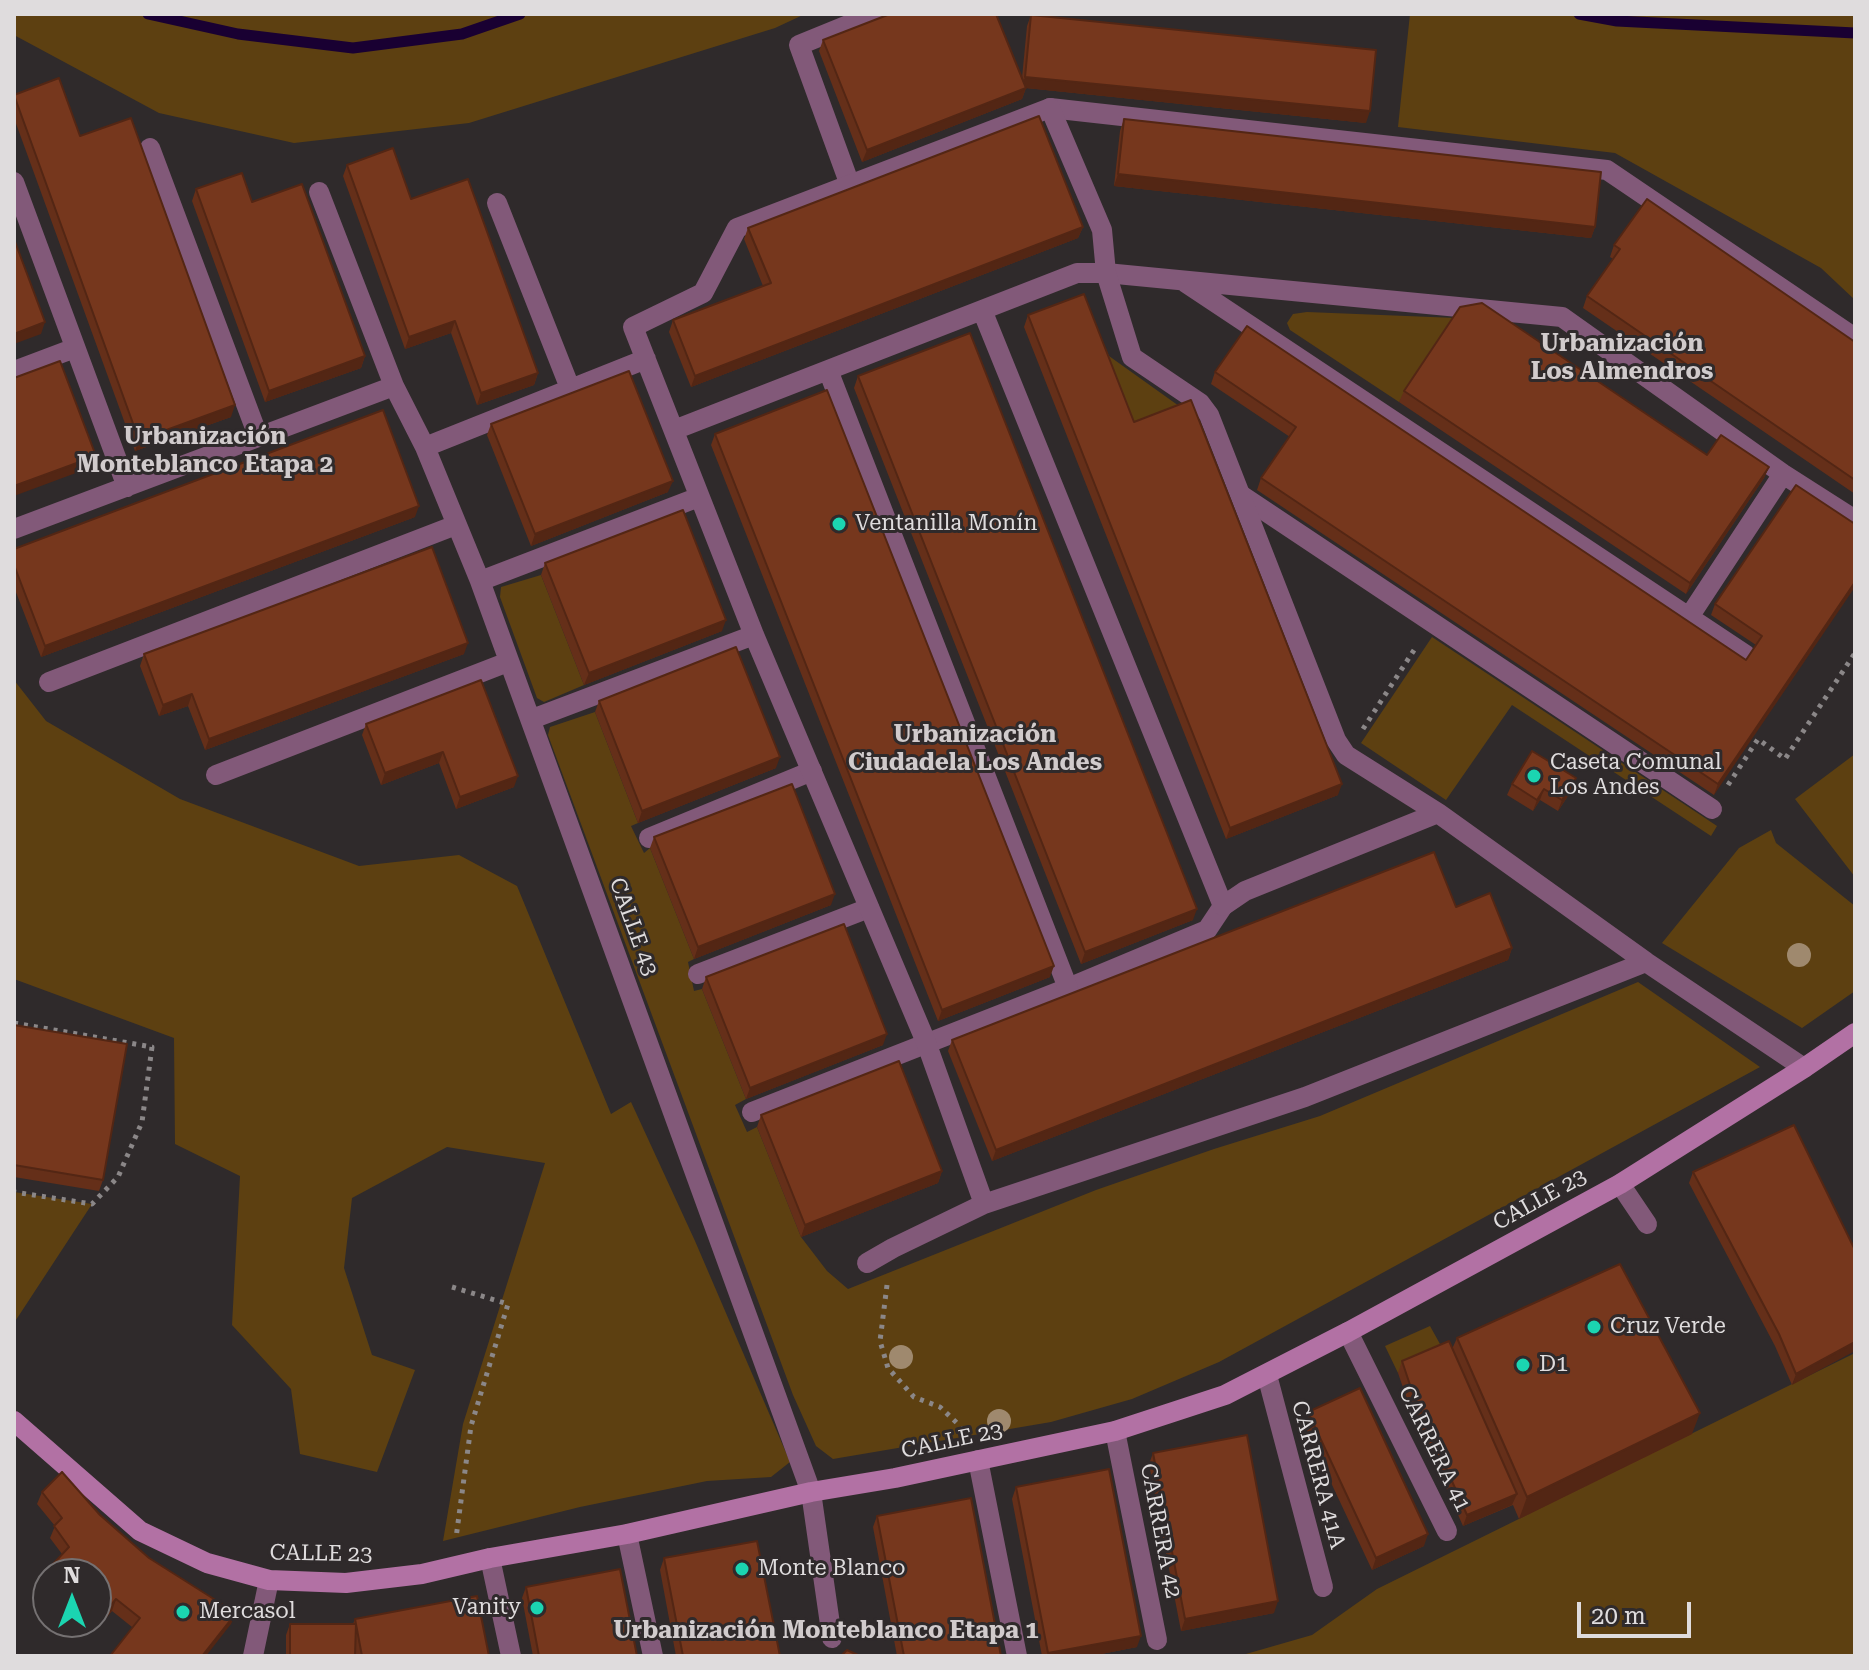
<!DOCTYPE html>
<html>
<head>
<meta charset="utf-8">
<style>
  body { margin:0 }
  #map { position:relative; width:1869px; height:1670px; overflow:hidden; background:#2f2a2b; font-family:"Roboto Serif",serif }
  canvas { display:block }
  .frame { position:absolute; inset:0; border:16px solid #dfdcdd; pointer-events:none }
  .north { position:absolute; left:32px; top:1558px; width:80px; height:80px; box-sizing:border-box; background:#2f2a2b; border:2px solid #757172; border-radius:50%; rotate:0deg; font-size:22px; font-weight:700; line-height:32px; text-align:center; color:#dfdcdd }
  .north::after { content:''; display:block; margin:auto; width:28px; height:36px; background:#1bd5b1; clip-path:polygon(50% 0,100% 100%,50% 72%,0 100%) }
  .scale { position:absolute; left:1577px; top:1602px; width:114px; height:36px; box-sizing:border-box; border:4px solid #dfdcdd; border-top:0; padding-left:10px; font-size:24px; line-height:28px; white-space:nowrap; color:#dfdcdd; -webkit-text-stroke:6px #2f2a2b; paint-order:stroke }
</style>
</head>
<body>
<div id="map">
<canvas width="1869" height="1670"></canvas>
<div class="frame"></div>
<div class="north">N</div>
<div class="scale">20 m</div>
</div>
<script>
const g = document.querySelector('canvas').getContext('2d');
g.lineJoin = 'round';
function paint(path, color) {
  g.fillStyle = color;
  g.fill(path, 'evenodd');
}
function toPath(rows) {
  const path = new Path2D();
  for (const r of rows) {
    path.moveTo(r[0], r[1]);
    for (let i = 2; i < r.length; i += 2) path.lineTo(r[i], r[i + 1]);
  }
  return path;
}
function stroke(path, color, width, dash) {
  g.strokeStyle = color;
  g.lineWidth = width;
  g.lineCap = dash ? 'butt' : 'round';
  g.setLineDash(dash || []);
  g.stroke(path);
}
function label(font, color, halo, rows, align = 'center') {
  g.font = font + ' "Roboto Serif",serif';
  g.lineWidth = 6;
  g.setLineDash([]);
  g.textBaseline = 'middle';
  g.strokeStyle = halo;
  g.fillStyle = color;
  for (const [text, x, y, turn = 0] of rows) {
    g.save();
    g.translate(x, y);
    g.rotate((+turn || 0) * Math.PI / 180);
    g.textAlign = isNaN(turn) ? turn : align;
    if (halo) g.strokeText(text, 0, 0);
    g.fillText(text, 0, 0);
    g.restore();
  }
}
const green = toPath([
  [14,14,805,14,775,28,469,123,294,143,159,113,14,35],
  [1410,14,1855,14,1855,300,1821,268,1615,153,1398,127],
  [1307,312,1456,318,1399,402,1290,330,1287,323,1293,314],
  [1100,335,1109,356,1186,411,1130,433],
  [541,575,584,685,544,702,537,698,500,597,501,587],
  [1432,637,1717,826,1711,836,1512,705,1446,800,1361,743],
  [14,680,46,721,180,799,359,866,459,855,517,886,611,1114,631,1102,695,1241,790,1462,771,1477,707,1481,580,1507,443,1541,463,1424,545,1163,447,1147,352,1198,344,1268,372,1355,415,1370,377,1472,300,1454,291,1389,232,1325,240,1176,175,1144,174,1038,14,979],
  [595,712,638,823,631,826,644,853,650,848,694,959,688,962,694,991,702,989,746,1099,735,1105,747,1132,757,1127,801,1237,827,1271,848,1289,1096,1190,1214,1149,1320,1116,1638,982,1760,1067,1219,1362,1132,1399,1051,1422,833,1459,816,1446,793,1395,548,735,550,727],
  [1855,754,1855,877,1795,799],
  [1771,830,1776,843,1855,906,1855,991,1802,1028,1662,943,1739,848],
  [14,1192,92,1204,14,1323],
  [1430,1326,1445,1353,1398,1373,1385,1346],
  [1855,1353,1855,1656,1239,1656,1312,1635,1377,1589]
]);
const stream = toPath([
  [148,14,238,34,353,48,462,34,520,14],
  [1579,14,1617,21,1855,33]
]);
const path = toPath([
  [1363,729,1416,647],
  [1728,785,1758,739,1785,759,1855,653],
  [14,1023,152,1047,142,1122,118,1177,92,1204,14,1192],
  [887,1285,880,1341,888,1368,914,1397,940,1407,959,1425,965,1436],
  [452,1287,508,1304,471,1426,456,1538]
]);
const lane = toPath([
  [1050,108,1607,170,1855,338],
  [850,185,799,45,875,14],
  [1106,273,1562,317,1783,474,1855,520],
  [1186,283,1746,655],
  [1241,495,1712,809],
  [1689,617,1783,474],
  [649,838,812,771],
  [698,974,869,908],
  [752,1112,1068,988,1207,930,1223,906],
  [1620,1184,1647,1224],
  [1348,1332,1447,1531],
  [811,1492,832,1638]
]);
const street = toPath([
  [150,148,258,436],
  [14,182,127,487],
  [319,192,394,386,425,447,480,581,811,1492],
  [497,203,570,388],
  [982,310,1223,906,1245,891,1438,813],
  [828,370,1068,988],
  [14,371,75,348],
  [674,430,1077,273,1106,273],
  [425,447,646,359],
  [14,529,394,386],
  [480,581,699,497],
  [49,682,456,525],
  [532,719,754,635],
  [216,775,508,662],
  [984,1204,926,1042,754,635,633,327,703,293,737,228,1050,108,1102,230,1106,273,1132,357,1200,403,1209,415,1336,740,1346,755,1438,813,1646,962,1804,1068],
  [867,1263,893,1248,984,1204,1305,1097,1646,962],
  [1267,1375,1323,1587],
  [1115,1431,1157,1640],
  [978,1460,1017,1656],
  [627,1534,653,1656],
  [490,1558,511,1656],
  [253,1656,269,1580]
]);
const secondary = toPath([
  [14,1421,140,1531,207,1563,269,1580,346,1583,422,1574,490,1558,627,1534,811,1492,895,1478,1115,1431,1225,1395,1348,1332,1620,1184,1804,1068,1855,1033]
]);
const trees = [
  [1799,955],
  [901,1357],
  [999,1421]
];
const wall = toPath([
  [1031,15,1366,123,1026,88,1022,99,862,162,819,51,823,40,1022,78,1027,26],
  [14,94,80,136,231,417,135,451,14,118],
  [1124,119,1595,227,1591,238,1114,186,1120,131],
  [347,165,411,199,538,373,534,385,477,405,451,333,405,349,343,176],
  [196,189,252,202,365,356,361,368,265,402,192,201],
  [1083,227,1078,238,691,387,669,332,673,320,763,286,744,239,748,228],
  [1614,245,1855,342,1855,494,1583,308,1587,296,1613,259,1610,257],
  [1028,315,1134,422,1338,795,1226,839,1024,327],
  [1215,372,1746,660,1756,645,1711,615,1715,604,1855,524,1714,795,1257,490,1261,478,1290,437,1211,384],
  [858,376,1193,920,1081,964,854,388],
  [1404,391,1707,455,1769,467,1764,478,1686,594,1399,402],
  [491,424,668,492,531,546,487,435],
  [715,434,1050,977,938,1021,711,445],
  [415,517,41,657,14,587,14,549],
  [545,563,722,631,584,685,541,575],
  [144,654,464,654,205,750,188,706,159,716,140,666],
  [481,680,514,787,456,809,439,763,381,785,362,735,366,724],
  [599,701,776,768,638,823,595,712],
  [1576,778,1572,790,1558,811,1540,800,1533,811,1507,795,1512,784],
  [654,837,831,905,694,959,650,848],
  [1456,907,1512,948,1508,960,992,1161,948,1051,952,1040],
  [706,977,883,1045,746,1099,702,989],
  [14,1025,103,1180,99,1191,14,1177],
  [761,1115,942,1171,938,1183,801,1237,757,1127],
  [1693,1172,1855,1250,1792,1385,1775,1346,1689,1183],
  [1457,1338,1692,1434,1519,1519,1513,1505,1463,1526,1408,1402,1398,1373,1402,1361,1452,1349],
  [1308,1412,1424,1546,1372,1570,1303,1423],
  [1153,1453,1274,1613,1181,1631,1149,1464],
  [1016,1487,1137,1647,1091,1656,1042,1656,1012,1499],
  [42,1492,100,1515,149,1558,231,1624,132,1627,112,1611,99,1626,94,1622,96,1622,96,1574,48,1574,48,1602,35,1590,39,1579,62,1554,50,1538,55,1526,37,1504],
  [877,1516,1001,1656,897,1656,873,1527],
  [664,1558,780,1656,676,1656,660,1570],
  [526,1587,637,1656,533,1656,522,1598],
  [355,1619,489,1656,286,1656,286,1635,290,1624,353,1624]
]);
const shadedWall = toPath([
  [1025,77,1370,111,1366,123,1026,88,1022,99,862,162,867,150,1021,88],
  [1118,174,1595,227,1591,238,1114,186],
  [1083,227,1078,238,691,387,695,376],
  [455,321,451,333,405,349,409,337],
  [45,322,41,334,14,344,14,334],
  [365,356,361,368,265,402,269,391],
  [538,373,534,385,477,405,481,393],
  [235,405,231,417,135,451,139,440],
  [96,456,92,467,14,496,14,486],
  [1769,467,1764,478,1686,594,1690,583],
  [673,481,668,492,531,546,535,534],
  [419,506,415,517,41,657,45,646],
  [1855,582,1855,587,1714,795,1718,784],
  [726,620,722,631,584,685,589,673],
  [468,643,464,654,205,750,209,739],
  [192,694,188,706,159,716,163,705],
  [443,752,439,763,381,785,385,773],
  [780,757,776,768,638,823,642,811],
  [518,776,514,787,456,809,460,797],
  [1576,778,1572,790,1558,811,1562,800],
  [1342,784,1338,795,1226,839,1230,828],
  [1544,789,1540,800,1533,811,1537,800],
  [835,894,831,905,694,959,698,947],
  [1197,909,1193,920,1081,964,1085,952],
  [1512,948,1508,960,992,1161,996,1150],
  [1054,966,1050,977,938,1021,942,1010],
  [887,1034,883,1045,746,1099,750,1088],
  [942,1171,938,1183,801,1237,805,1225],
  [1855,1342,1855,1351,1792,1385,1796,1374],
  [1700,1413,1692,1434,1519,1519,1527,1497],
  [1517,1494,1512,1505,1463,1526,1467,1515],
  [1428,1534,1424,1546,1372,1570,1376,1558],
  [116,1599,112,1611,99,1626,103,1615],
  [1278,1601,1274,1613,1181,1631,1185,1619],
  [236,1613,231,1624,206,1656,202,1656],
  [1141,1636,1137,1647,1091,1656,1047,1656,1048,1653]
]);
const building = toPath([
  [890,14,996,14,1026,88,867,150,823,40,890,14],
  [1031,15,1376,50,1370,111,1025,77,1031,15],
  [59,78,80,136,131,118,235,405,139,440,14,95,59,78],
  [1039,116,1083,227,695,376,673,320,771,283,748,228,1039,116],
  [1124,119,1601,172,1595,227,1118,174,1124,119],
  [393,148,411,199,468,179,538,373,481,393,455,321,409,337,347,165,393,148],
  [242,173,252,202,302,184,365,356,269,391,196,189,242,173],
  [1647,199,1855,342,1855,480,1587,296,1620,249,1614,245,1647,199],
  [14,239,45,322,14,334,14,239],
  [1084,294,1134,422,1191,400,1342,784,1230,828,1028,315,1084,294],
  [1482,303,1707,455,1721,435,1769,467,1690,583,1404,391,1460,307,1482,303],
  [1247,326,1746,660,1762,636,1715,604,1796,485,1855,524,1855,582,1718,784,1261,478,1296,427,1215,372,1247,326],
  [970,333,1197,909,1085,952,858,376,970,333],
  [60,361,96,456,14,486,14,378,60,361],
  [629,371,673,481,535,534,491,424,629,371],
  [827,390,1054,966,942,1010,715,434,827,390],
  [383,410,419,506,45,646,14,565,14,549,383,410],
  [683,510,726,620,589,673,545,563,683,510],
  [432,547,468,643,209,739,192,694,163,705,144,654,432,547],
  [736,647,780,757,642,811,599,701,736,647],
  [481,680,518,776,460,797,443,752,385,773,366,724,481,680],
  [1532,751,1576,778,1562,800,1544,789,1537,800,1512,784,1532,751],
  [792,784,835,894,698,947,654,837,792,784],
  [1434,852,1456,907,1490,893,1512,948,996,1150,952,1040,1434,852],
  [844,924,887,1034,750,1088,706,977,844,924],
  [14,1025,127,1044,103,1180,14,1165,14,1025],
  [899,1061,942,1171,805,1225,761,1115,899,1061],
  [1794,1125,1855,1250,1855,1342,1796,1374,1779,1334,1693,1172,1794,1125],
  [1620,1264,1700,1413,1527,1497,1457,1338,1620,1264],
  [1449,1341,1517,1494,1467,1515,1412,1391,1402,1361,1449,1341],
  [1360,1388,1428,1534,1376,1558,1308,1412,1360,1388],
  [1247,1435,1278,1601,1185,1619,1153,1453,1247,1435],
  [1109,1469,1141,1636,1048,1653,1016,1487,1109,1469],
  [62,1472,100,1515,149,1558,236,1613,202,1656,110,1656,140,1618,116,1599,103,1615,96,1609,96,1574,48,1574,48,1587,39,1579,69,1547,54,1526,62,1518,42,1492,62,1472],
  [971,1498,1001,1656,904,1656,877,1516,971,1498],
  [757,1541,780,1656,683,1656,664,1558,757,1541],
  [620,1569,637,1656,539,1656,526,1587,620,1569],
  [477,1596,489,1656,362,1656,355,1619,477,1596],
  [290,1624,356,1624,355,1656,290,1656,290,1624],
  [847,1650,860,1656,841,1656,847,1650]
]);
const markers = [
  [839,524,8,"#1bd5b1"],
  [1534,776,8,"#1bd5b1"],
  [1594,1327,8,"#1bd5b1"],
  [1523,1365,8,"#1bd5b1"],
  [742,1569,8,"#1bd5b1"],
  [537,1608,8,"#1bd5b1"],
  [183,1612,8,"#1bd5b1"]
];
const poiNames = [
  ["Ventanilla Monín",855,524],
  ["Caseta Comunal",1550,763],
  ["Los Andes",1550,788],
  ["Cruz Verde",1610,1327],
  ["D1",1539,1365],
  ["Monte Blanco",758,1569],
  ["Vanity",521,1608,"right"],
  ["Mercasol",199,1612]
];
const streetNames = [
  ["CALLE 43",633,927,70],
  ["CALLE 23",1540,1200,-29],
  ["CALLE 23",952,1441,-12],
  ["CARRERA 41",1434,1449,64],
  ["CARRERA 41A",1318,1475,75],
  ["CARRERA 42",1160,1531,79],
  ["CALLE 23",321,1554,1]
];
const neighbourhoodNames = [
  ["Urbanización",1622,344],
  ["Los Almendros",1622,372],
  ["Urbanización",205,437],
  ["Monteblanco Etapa 2",205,465],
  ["Urbanización",975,735],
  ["Ciudadela Los Andes",975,763],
  ["Urbanización Monteblanco Etapa 1",826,1631]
];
paint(green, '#5d4011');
stroke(stream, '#190032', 11);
stroke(path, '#8b8788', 5, [4, 6]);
stroke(lane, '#825979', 20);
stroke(street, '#825979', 20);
stroke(secondary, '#b271a4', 20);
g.fillStyle = '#9f896e';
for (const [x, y] of trees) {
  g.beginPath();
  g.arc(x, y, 12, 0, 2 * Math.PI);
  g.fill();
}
paint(wall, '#652f19');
paint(shadedWall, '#532614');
paint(building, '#76371d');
stroke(building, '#532614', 2);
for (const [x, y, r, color] of markers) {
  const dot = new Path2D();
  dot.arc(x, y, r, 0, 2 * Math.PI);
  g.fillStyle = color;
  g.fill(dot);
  stroke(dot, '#2f2a2b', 3);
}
label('22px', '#dfdcdd', '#2f2a2b', poiNames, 'left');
label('22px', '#dfdcdd', '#2f2a2b', streetNames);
label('bold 24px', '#d1cbcc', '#2f2a2b', neighbourhoodNames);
</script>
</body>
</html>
